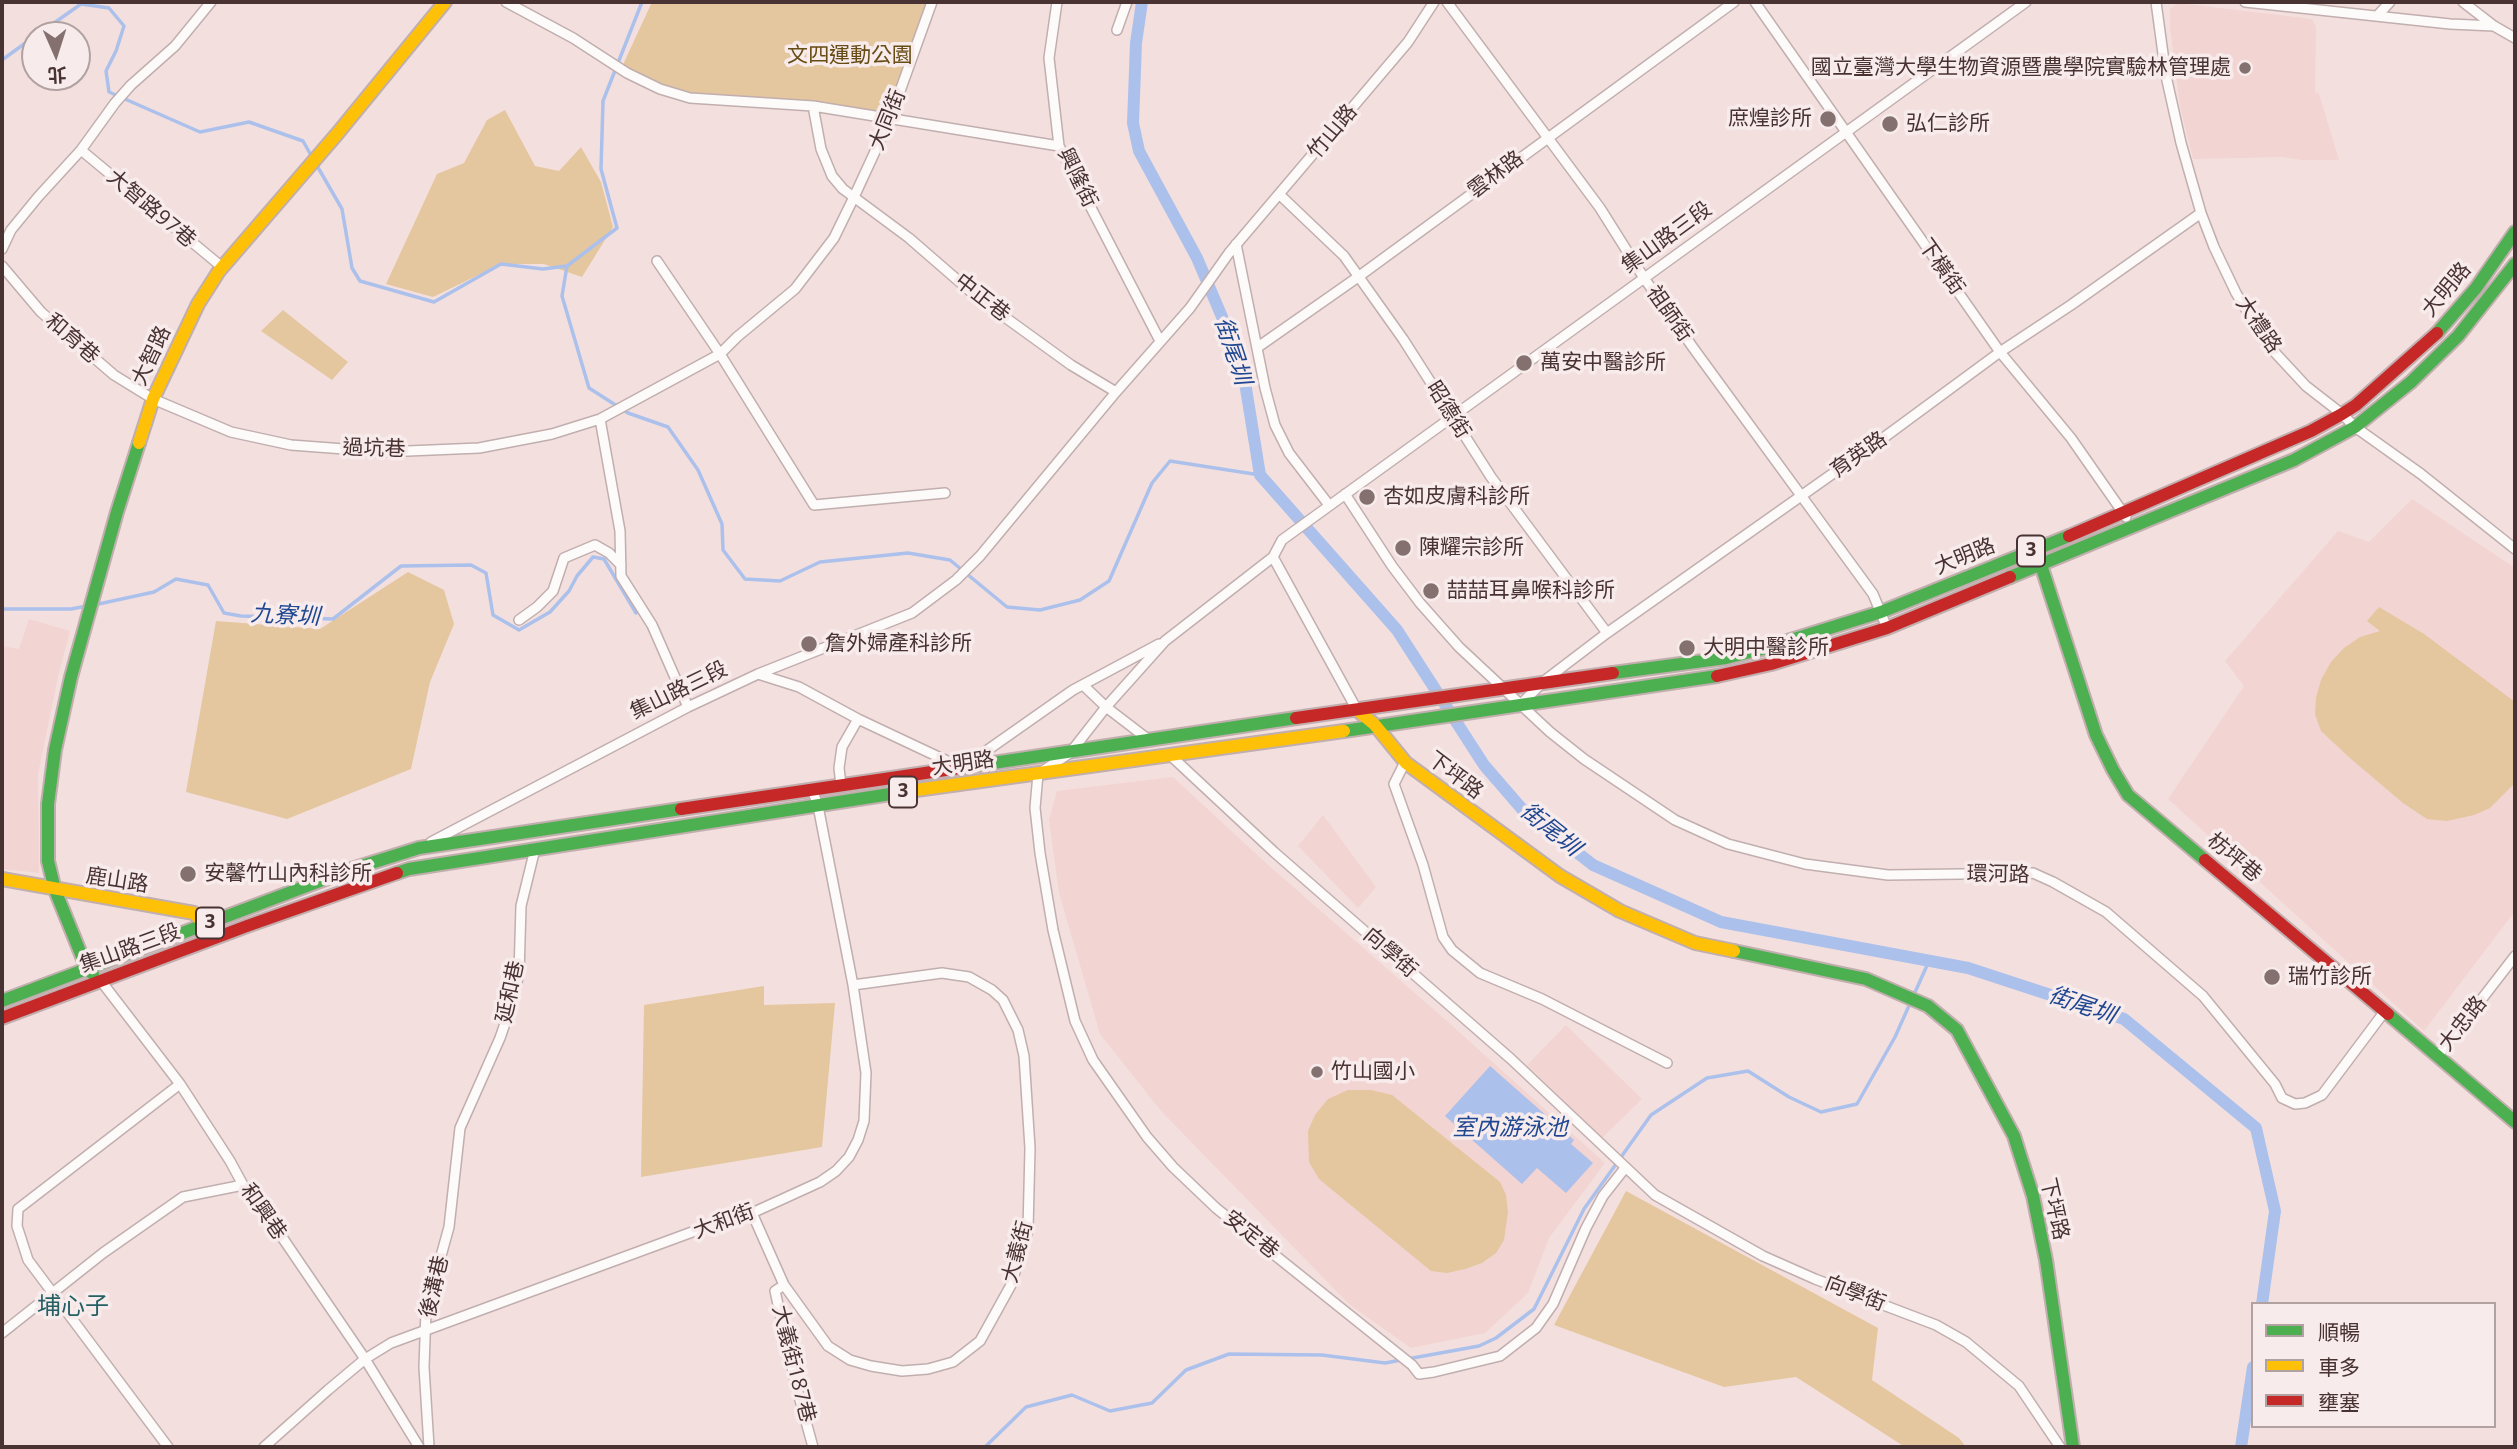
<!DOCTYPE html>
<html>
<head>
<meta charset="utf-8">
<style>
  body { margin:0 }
  #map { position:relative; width:2517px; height:1449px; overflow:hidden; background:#f3e0de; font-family:"Open Sans","Noto Sans TC",sans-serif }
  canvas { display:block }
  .frame { position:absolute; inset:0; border:4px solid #493332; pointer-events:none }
  .legend { position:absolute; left:2251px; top:1302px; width:245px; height:126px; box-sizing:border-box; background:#f7ebeb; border:2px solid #b1a1a1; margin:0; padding:9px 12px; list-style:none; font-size:21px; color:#493332 }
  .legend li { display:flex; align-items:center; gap:14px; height:35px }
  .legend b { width:35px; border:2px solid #b1a1a1 }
  .north { position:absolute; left:21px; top:21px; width:70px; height:70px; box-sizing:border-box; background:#f7ebeb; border:2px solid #b1a1a1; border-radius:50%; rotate:177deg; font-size:19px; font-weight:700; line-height:28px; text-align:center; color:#493332 }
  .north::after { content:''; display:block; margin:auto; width:24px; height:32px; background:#84706e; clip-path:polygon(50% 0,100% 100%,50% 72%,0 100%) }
</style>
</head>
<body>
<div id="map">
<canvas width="2517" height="1449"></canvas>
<div class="frame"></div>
<ul class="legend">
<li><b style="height:9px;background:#4caf50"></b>順暢</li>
<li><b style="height:9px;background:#ffc107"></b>車多</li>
<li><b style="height:9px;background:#c62828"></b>壅塞</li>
</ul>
<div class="north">北</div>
</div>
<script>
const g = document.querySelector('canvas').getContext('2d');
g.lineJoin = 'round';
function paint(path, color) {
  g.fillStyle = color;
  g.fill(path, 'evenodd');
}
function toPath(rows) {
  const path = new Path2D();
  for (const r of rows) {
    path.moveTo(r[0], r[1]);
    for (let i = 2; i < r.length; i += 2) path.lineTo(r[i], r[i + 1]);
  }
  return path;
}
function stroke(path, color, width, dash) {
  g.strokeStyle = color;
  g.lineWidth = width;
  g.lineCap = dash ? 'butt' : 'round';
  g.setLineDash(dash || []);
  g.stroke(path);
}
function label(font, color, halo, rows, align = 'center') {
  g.font = font + ' "Open Sans","Noto Sans TC",sans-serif';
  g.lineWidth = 7;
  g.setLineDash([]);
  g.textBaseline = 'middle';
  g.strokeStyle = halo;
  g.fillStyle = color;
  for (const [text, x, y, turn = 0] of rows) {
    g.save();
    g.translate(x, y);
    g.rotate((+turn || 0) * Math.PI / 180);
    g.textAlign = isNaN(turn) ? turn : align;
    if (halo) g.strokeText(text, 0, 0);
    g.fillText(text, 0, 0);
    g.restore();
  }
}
const built = toPath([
  [2178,3,2312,19,2316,27,2315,92,2319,94,2339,160,2301,160,2283,157,2193,159,2180,107,2170,27,2170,9],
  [2412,499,2515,568,2515,911,2424,1031,2168,799,2244,686,2225,661,2338,531,2369,542],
  [29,619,70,631,58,677,38,774,39,873,2,869,2,646,19,649],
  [1173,777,1267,864,1448,1022,1605,1163,1549,1238,1528,1293,1485,1333,1411,1348,1350,1305,1161,1111,1100,1034,1059,893,1049,820,1057,791],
  [1323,815,1376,887,1358,908,1298,846],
  [1566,1025,1642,1099,1602,1138,1527,1065]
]);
const green = toPath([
  [652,2,930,2,888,115,690,98,621,69],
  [505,110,535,166,559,171,581,147,601,182,613,227,582,277,544,264,501,264,433,297,386,284,437,174,464,163,487,120],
  [283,310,348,362,332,380,261,331],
  [408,572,444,590,454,624,430,682,411,769,287,819,186,792,216,621,320,629],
  [2379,607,2424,634,2515,702,2515,783,2490,808,2474,815,2447,821,2427,819,2403,803,2350,758,2321,731,2315,714,2316,698,2321,680,2331,662,2344,648,2360,637,2380,631,2367,621],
  [764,986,764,1005,835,1003,822,1147,641,1177,644,1005],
  [1348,1090,1371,1090,1392,1095,1500,1182,1506,1195,1508,1212,1504,1240,1496,1253,1482,1263,1465,1269,1447,1273,1431,1271,1319,1179,1309,1162,1308,1131,1315,1115,1328,1099],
  [1626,1191,1878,1328,1872,1380,1959,1438,1966,1447,1905,1447,1796,1377,1724,1387,1554,1325]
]);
const water = toPath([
  [1490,1066,1574,1140,1571,1144,1593,1163,1566,1193,1537,1168,1522,1184,1445,1116]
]);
const stream = toPath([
  [642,2,603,101,601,169,617,228,567,266,562,296,589,388,628,413,668,427,698,470,722,524,723,550,745,579,780,581,820,562,908,553,950,560,1007,607,1040,610,1080,600,1109,581,1152,483,1170,461,1260,475],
  [37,35,81,4,109,8,124,26,116,51,106,71,109,92,200,132,249,122,303,141,312,157],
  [2,60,35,36],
  [316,164,342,209,352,268,360,281,434,302,501,264,543,269,567,266],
  [94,605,154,592,176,579,208,585,224,613,241,616,333,619,401,566,471,565,486,573,493,615,519,630,550,612,569,591,577,576,593,557,604,559,636,613],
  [2,609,71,609,87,606],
  [985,1447,1026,1407,1072,1395,1110,1411,1152,1403,1186,1370,1229,1354,1322,1355,1385,1363,1479,1346,1496,1338,1534,1309,1584,1209,1651,1115,1707,1078,1748,1071,1789,1097,1821,1112,1857,1104,1895,1037,1929,961]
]);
const canal = toPath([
  [1142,2,1136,43,1133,123,1139,151,1197,258,1242,364,1260,475,1397,630,1484,765,1522,809,1593,865,1721,922,1968,968,2124,1019,2256,1128,2275,1211,2262,1304],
  [2241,1447,2253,1367]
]);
const street = toPath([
  [506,2,573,38,627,73,660,89,690,98,813,106,1059,146],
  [1057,2,1049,58,1059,146,1160,341],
  [1447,2,1600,208,1644,278,1694,349,1873,594,1887,628],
  [1755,2,2000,352,2071,438,2126,517],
  [2156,2,2166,76,2181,143,2201,213,2214,247,2236,293,2267,344,2306,386,2342,414,2355,427,2421,474,2515,549],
  [2245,2,2450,24,2494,26,2515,38],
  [2463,2,2494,26],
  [2377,16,2390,2],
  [1117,30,1127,2],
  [813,106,821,149,832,176,843,189,909,238,977,297,1071,365,1116,392],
  [81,150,222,267],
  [1280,195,1344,256,1403,339,1491,477,1607,633],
  [1236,244,1265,388,1275,425,1289,453,1329,505],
  [2,249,11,230,38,197,81,150,115,103,131,85,175,46,211,2],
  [657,261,720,354,814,505,945,493],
  [2,266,41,312,114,375,153,399,231,432,291,445,384,452,479,448,552,434,600,419,720,354,737,337,795,289,834,238,854,197,890,119,932,2],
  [1258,347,1358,277,1734,2],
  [600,419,620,531,621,576,652,625,688,707],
  [1345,494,1392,566,1420,603,1459,647,1550,732,1584,759,1675,820,1728,844,1805,864,1888,875,2033,873,2053,882,2106,912,2203,996,2275,1084,2282,1098,2295,1104,2305,1103,2322,1095,2385,1011],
  [1273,557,1357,710],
  [519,620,537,607,553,591,564,558,595,545,609,553,621,565],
  [758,674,912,613,956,580,980,556,1116,392,1190,308,1229,253,1408,42,1434,2],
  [1083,685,1106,707,1149,740],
  [1522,703,1544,681,1607,633,1886,436,2000,352,2071,305,2201,213],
  [1170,755,1274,852,1511,1059,1655,1195,1763,1256,1815,1279,1936,1325,1966,1342,2019,1386,2060,1447],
  [1405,762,1394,784,1423,865,1443,937,1452,950,1480,973,1542,999,1667,1063],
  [841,785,839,768,842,747,858,719],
  [431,842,688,707,758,674,799,687,858,719,962,768,1073,690,1159,644],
  [101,981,180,1084,230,1161,243,1185,269,1218,365,1359,419,1447],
  [2437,1057,2515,956],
  [1625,1168,1603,1196,1586,1228,1553,1304,1536,1328,1500,1356,1434,1372,1419,1374,1412,1365,1216,1208,1173,1167,1147,1137,1093,1060,1075,1021,1053,930,1040,853,1035,808,1038,774,1070,753,1106,707,1165,641,1273,557,1282,540,2026,2],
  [752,1213,784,1285,828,1346,850,1360,871,1366,902,1371,928,1369,953,1362,980,1341,1011,1285,1028,1230,1030,1148,1024,1056,1018,1030,1003,1000,992,990,969,977,942,973,853,985],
  [784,1285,775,1291,797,1389,813,1447],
  [2,1333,103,1253,183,1197,243,1185],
  [168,1447,28,1260,17,1226,18,1209,180,1084],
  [264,1447,328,1390,365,1359,391,1343,703,1228,752,1213,820,1182,836,1171,849,1157,858,1140,864,1121,866,1073,853,985,818,806,812,789],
  [429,1447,424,1367,426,1310,449,1227,460,1128,500,1038,510,1009,519,974,521,906,535,849]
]);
const fast = toPath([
  [2437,333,2476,288,2515,232],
  [2035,557,2041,565,2096,735,2113,770,2128,795,2205,860],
  [2010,577,2294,460,2355,427,2411,382,2458,336,2515,264],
  [1613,673,1726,658,1762,649,1881,612,2069,536],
  [1344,731,1717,676],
  [959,768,1296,718],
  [397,873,409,869,916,790],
  [1734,951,1866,979,1928,1006,1957,1030,2014,1136,2033,1196,2046,1260,2073,1447],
  [93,974,87,969,55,890,48,861,48,804,55,750,71,677,117,512,139,443],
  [2,1001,352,869,419,848,681,809],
  [2388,1014,2515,1122]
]);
const slow = toPath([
  [139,443,153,399,198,304,219,271,337,134,445,2],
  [1357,710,1375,725,1406,763,1560,876,1620,911,1695,943,1734,951],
  [916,790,1344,731],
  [2,879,194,913,211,932]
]);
const jam = toPath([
  [2069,536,2311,431,2342,414,2356,405,2437,333],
  [1717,676,1771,664,1887,628,2010,577],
  [1296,718,1613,673],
  [681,809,959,768],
  [2205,860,2388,1014],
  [2,1018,247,926,397,873]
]);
const markers = [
  [2245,68,7,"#84706e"],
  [1828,119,9,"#84706e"],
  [1890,124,9,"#84706e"],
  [1524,363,9,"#84706e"],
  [1367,497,9,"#84706e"],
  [1403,548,9,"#84706e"],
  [1431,591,9,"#84706e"],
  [809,644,9,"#84706e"],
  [1687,648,9,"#84706e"],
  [188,874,9,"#84706e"],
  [2272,977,9,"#84706e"],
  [1317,1072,7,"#84706e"]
];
const shields = [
  [2031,551,28],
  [903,792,28],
  [210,923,28]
];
const shieldNames = [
  ["3",2031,551],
  ["3",903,792],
  ["3",210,923]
];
const parkNames = [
  ["文四運動公園",850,56]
];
const poiNames = [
  ["國立臺灣大學生物資源暨農學院實驗林管理處",2231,68,"right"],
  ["庶煌診所",1812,119,"right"],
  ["弘仁診所",1906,124],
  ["萬安中醫診所",1540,363],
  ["杏如皮膚科診所",1383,497],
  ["陳耀宗診所",1419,548],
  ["喆喆耳鼻喉科診所",1447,591],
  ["詹外婦產科診所",825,644],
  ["大明中醫診所",1703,648],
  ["安馨竹山內科診所",204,874],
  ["瑞竹診所",2288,977],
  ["竹山國小",1331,1072]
];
const streetNames = [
  ["大同街",888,120,-68],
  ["竹山路",1333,132,-50],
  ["雲林路",1496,175,-37],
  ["興隆街",1077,178,64],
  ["大智路97巷",151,209,40],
  ["集山路三段",1667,238,-36],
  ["下橫街",1941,267,55],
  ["大明路",2447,290,-50],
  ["中正巷",982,298,38],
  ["祖師街",1669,314,55],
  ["大禮路",2258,325,56],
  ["和育巷",72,339,41],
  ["大智路",152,356,-65],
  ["昭德街",1448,410,58],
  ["過坑巷",374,449,2],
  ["育英路",1859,455,-35],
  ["大明路",1965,557,-22],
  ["集山路三段",679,691,-26],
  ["大明路",963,764,-8],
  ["下坪路",1455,776,37],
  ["枋坪巷",2234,858,40],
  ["環河路",1998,875,1],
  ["鹿山路",117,881,9],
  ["集山路三段",130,949,-20],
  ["向學街",1390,953,41],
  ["延和巷",511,992,-78],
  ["大忠路",2463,1024,-52],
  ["下坪路",2054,1209,77],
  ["和興巷",263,1212,55],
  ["大和街",724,1222,-20],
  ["安定巷",1251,1235,38],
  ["大義街",1018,1252,-75],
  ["後溝巷",435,1287,-77],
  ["向學街",1855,1294,21],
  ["大義街187巷",793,1364,76]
];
const waterNames = [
  ["街尾圳",1232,351,72],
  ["九寮圳",285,616,3],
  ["街尾圳",1550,830,39],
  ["街尾圳",2082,1006,19],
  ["室內游泳池",1510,1128]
];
const quarterNames = [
  ["埔心子",73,1307]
];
paint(built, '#f2d4d2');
paint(green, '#e4c69f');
paint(water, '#acc0ec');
stroke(stream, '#acc0ec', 3.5);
stroke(canal, '#acc0ec', 12);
stroke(street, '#c1aeae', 12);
stroke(fast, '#c1aeae', 16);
stroke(slow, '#c1aeae', 16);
stroke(jam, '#c1aeae', 16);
stroke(street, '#fdfafa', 9);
stroke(fast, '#4caf50', 12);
stroke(slow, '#ffc107', 12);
stroke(jam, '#c62828', 12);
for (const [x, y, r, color] of markers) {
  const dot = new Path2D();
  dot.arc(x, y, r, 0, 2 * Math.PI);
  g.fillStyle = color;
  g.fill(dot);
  stroke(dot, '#f7ebeb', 2.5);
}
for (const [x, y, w] of shields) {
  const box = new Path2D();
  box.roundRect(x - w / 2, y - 15.5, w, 31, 5);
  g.fillStyle = '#f7ebeb';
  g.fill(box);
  stroke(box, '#493332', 2);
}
label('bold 19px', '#493332', null, shieldNames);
label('21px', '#674c15', '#f7ebeb', parkNames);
label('21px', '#493332', '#f7ebeb', poiNames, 'left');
label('21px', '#493332', '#f7ebeb', streetNames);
label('italic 23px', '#1f4792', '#f7ebeb', waterNames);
label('24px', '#266064', '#f7ebeb', quarterNames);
</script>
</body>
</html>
